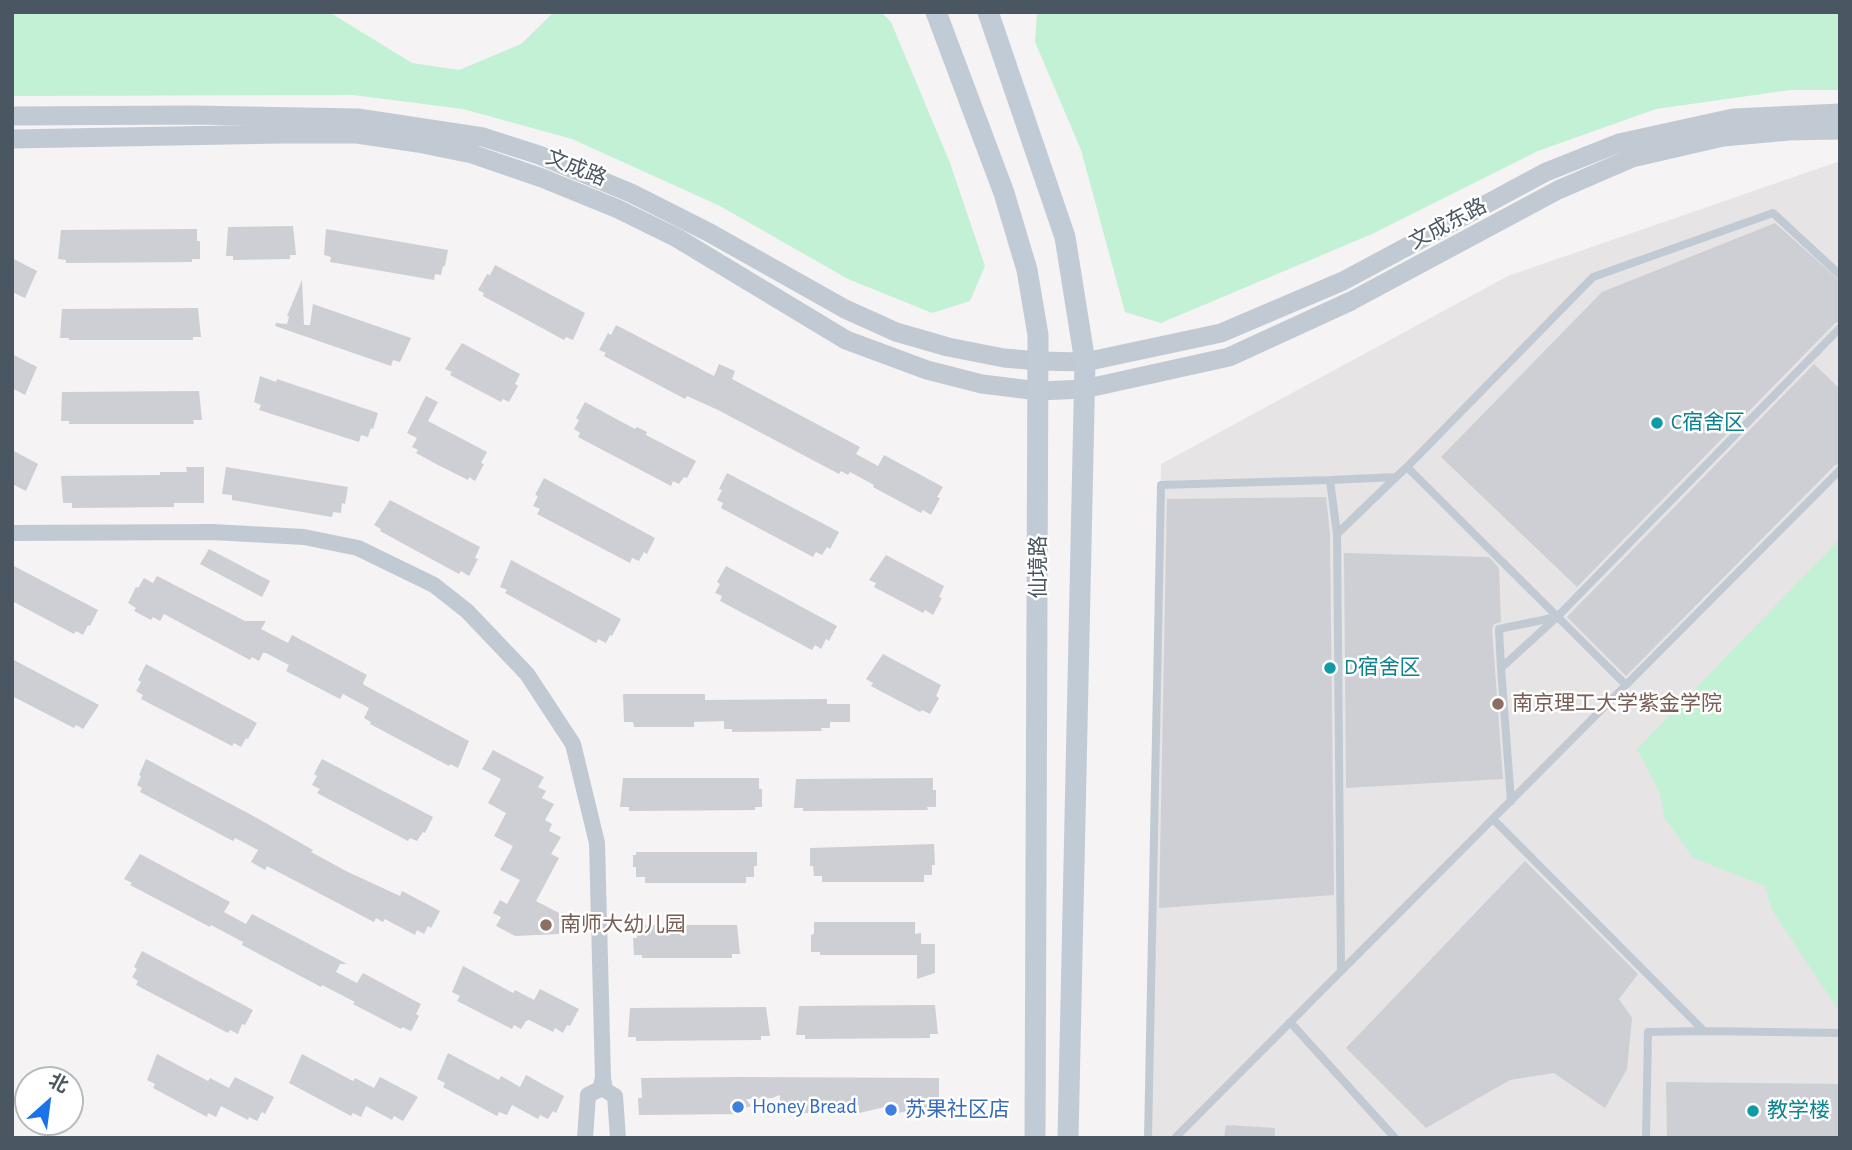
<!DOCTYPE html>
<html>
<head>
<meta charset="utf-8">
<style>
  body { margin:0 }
  #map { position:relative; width:1852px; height:1150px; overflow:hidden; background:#f5f3f3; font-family:"Alegreya Sans","Noto Sans SC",sans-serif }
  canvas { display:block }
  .frame { position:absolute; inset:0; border:14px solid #4a5661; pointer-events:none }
  .north { position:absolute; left:14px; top:1066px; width:70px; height:70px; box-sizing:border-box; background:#fff; border:2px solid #b7bbc0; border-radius:50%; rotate:28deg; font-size:19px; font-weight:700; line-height:28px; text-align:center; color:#4a5661 }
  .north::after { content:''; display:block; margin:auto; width:24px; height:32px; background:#1a73e8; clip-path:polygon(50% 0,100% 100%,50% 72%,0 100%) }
</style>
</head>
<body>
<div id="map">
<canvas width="1852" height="1150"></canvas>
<div class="frame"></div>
<div class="north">北</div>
</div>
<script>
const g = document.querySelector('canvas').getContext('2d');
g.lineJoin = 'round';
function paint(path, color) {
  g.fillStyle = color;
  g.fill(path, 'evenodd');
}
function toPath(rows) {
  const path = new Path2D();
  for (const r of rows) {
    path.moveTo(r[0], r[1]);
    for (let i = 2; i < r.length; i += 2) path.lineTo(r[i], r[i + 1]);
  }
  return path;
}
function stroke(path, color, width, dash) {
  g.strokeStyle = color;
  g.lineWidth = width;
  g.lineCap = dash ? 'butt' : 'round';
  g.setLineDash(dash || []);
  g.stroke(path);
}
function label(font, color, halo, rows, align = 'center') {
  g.font = font + ' "Alegreya Sans","Noto Sans SC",sans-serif';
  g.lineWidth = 5;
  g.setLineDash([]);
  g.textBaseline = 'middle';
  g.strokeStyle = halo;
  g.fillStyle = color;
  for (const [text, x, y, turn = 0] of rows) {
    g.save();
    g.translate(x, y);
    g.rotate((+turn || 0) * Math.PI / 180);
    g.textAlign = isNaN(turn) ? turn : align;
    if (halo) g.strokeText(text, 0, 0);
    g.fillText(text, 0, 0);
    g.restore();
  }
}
const education = toPath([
  [1840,161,1840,1138,1148,1138,1161,464,1508,276]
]);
const green = toPath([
  [12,12,329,12,412,63,459,70,521,44,554,12,881,12,891,22,950,163,985,266,970,301,932,313,848,279,720,206,572,139,463,109,353,95,12,96],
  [1037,12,1840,12,1840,90,1790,90,1656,109,1538,151,1372,234,1161,323,1125,312,1081,150,1035,42],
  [1840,539,1840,1006,1837,1008,1772,910,1765,886,1693,858,1665,818,1659,791,1637,749]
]);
const building = toPath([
  [1775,223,1840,281,1840,322,1835,323,1577,587,1441,457,1602,292],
  [293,226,296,255,290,255,290,259,233,260,233,256,226,256,228,227],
  [197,229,197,241,200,241,200,259,192,259,192,262,66,263,66,260,58,259,61,230],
  [326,229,448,250,445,266,443,266,441,275,435,274,434,280,330,262,331,257,324,255],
  [12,258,37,271,25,298,12,292],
  [495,265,585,313,573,340,566,337,564,340,483,296,484,293,478,290,487,274,490,275],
  [302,280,304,325,310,325,313,304,411,338,400,362,393,360,391,366,275,326,276,323,287,324,289,317,287,316],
  [198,308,201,337,193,337,193,340,69,340,69,338,60,338,62,309],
  [616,325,714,376,719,364,735,371,732,379,860,447,856,454,878,466,884,455,943,487,937,497,940,498,931,515,923,510,921,513,873,487,874,485,850,472,848,475,841,471,839,474,718,410,687,396,685,399,604,356,606,353,599,350,608,333,611,335],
  [462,343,520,374,515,384,518,386,509,402,503,399,501,402,450,375,452,372,445,369],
  [12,354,37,367,25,395,12,388],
  [1814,364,1840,389,1840,464,1835,465,1626,676,1567,617],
  [260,376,276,382,277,379,378,413,373,429,371,428,368,437,361,435,359,442,259,410,261,405,254,402],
  [199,391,202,420,193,420,194,424,69,424,69,421,61,421,62,392],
  [426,396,438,402,428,421,487,452,481,463,484,464,475,481,469,477,468,480,438,465,416,453,418,450,412,447,417,438,407,433],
  [585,402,635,429,637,427,647,432,646,435,696,461,687,478,684,477,679,484,673,481,671,486,578,437,580,433,574,429,579,420,576,418],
  [12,450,38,464,26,491,12,484],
  [186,467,204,467,204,503,174,503,174,507,72,508,72,503,63,503,61,476,160,475,160,472,187,472],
  [226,467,348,487,345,504,342,503,341,513,333,512,332,517,232,500,232,495,222,494],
  [727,473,839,532,830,549,827,547,822,555,816,552,813,557,721,508,723,503,717,500,722,490,719,489],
  [544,478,655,538,647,554,644,552,639,561,632,558,630,563,537,514,540,509,533,506,538,496,535,495],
  [1326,497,1330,534,1334,895,1159,908,1167,499],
  [390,500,480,547,475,558,478,559,469,576,461,571,459,574,411,548,380,531,381,529,374,525],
  [209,549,270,581,262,597,200,564],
  [1344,553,1489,557,1499,568,1501,622,1494,624,1492,629,1503,779,1346,788],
  [886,555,944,586,939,597,942,598,933,615,925,610,923,613,874,587,876,583,869,580],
  [511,560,621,619,612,636,610,635,606,643,598,639,596,643,505,593,507,590,500,587],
  [12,565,98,610,90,626,88,625,83,635,76,631,74,634,12,601],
  [726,566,837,626,829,641,826,639,821,649,815,645,812,650,720,601,722,596,715,593,720,584,717,582],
  [157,576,245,621,266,621,261,629,288,643,292,635,367,675,363,683,364,685,469,741,458,768,450,764,449,766,370,724,371,722,364,718,369,708,343,694,340,699,286,671,289,665,266,653,263,653,259,661,252,657,250,660,164,614,160,621,153,617,151,620,134,611,136,608,128,603,136,587,138,588,144,578,153,583],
  [883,654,941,685,936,696,939,698,930,714,922,710,920,712,871,686,873,683,866,679],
  [12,659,99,705,83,729,76,725,74,728,12,696],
  [146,664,257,723,248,739,246,738,241,747,234,743,232,746,141,699,143,695,136,691,141,682,138,680],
  [623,694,705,694,705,700,827,699,827,704,850,704,850,722,830,722,830,728,821,728,822,731,732,732,732,729,724,729,724,721,694,722,694,727,634,727,633,722,624,722],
  [493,750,544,777,538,787,546,791,542,798,554,804,545,820,552,824,549,831,561,837,551,854,559,858,536,901,559,913,559,934,515,936,496,926,501,917,493,913,500,900,507,904,520,880,500,870,513,846,494,836,506,813,488,803,501,779,482,769],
  [146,759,257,818,313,850,311,852,348,872,400,896,402,891,440,911,431,928,428,926,424,934,417,930,415,935,385,919,383,922,376,918,374,922,267,866,265,870,251,862,258,850,235,838,233,841,140,792,142,788,137,785,141,776,139,775],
  [322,759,433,817,425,833,423,832,417,841,410,838,408,841,317,793,320,789,312,785,317,776,314,774],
  [623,778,759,778,759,789,762,789,762,807,755,807,755,810,629,811,629,807,620,807],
  [933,778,933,790,936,790,936,807,927,807,928,810,803,811,803,808,794,808,796,779],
  [934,844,935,865,932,865,932,875,924,875,924,882,822,882,822,876,814,876,813,866,810,866,810,848],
  [636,852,757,852,757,866,754,866,754,877,746,877,746,883,645,883,645,877,636,877,636,867,633,867,633,855,636,855],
  [140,854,230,902,224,912,246,924,252,914,347,964,340,964,336,972,357,983,363,973,421,1004,416,1014,419,1016,411,1031,402,1027,401,1029,353,1004,355,1002,322,985,321,987,242,945,243,942,211,925,210,927,130,885,132,883,124,879],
  [1525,861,1638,974,1619,999,1632,1018,1627,1069,1605,1108,1554,1073,1510,1080,1426,1128,1346,1048],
  [814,922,915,922,915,934,921,933,921,944,935,944,935,973,917,979,917,955,820,955,820,952,811,952,811,935,814,934],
  [636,925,737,925,740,954,732,954,732,958,642,958,642,955,634,955,633,938,637,938],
  [142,951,253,1010,245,1025,242,1024,238,1034,230,1030,228,1033,136,985,138,981,132,977,137,969,134,967],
  [463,966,513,993,515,990,534,1000,540,989,579,1009,570,1026,567,1025,563,1033,555,1028,553,1032,529,1020,526,1021,521,1029,514,1025,512,1029,457,1001,460,996,452,992],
  [935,1005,938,1034,930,1034,930,1038,805,1039,805,1035,796,1035,799,1006],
  [766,1007,770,1036,761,1036,761,1040,636,1041,636,1037,628,1037,630,1008],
  [448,1053,499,1080,501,1076,520,1087,526,1075,564,1096,556,1113,553,1111,548,1119,540,1115,538,1119,512,1105,507,1115,499,1112,497,1116,443,1087,445,1083,437,1079],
  [157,1054,208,1081,210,1078,229,1088,235,1077,274,1097,265,1114,262,1112,257,1121,249,1117,248,1120,221,1106,216,1117,208,1113,207,1117,153,1088,155,1084,147,1080],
  [302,1054,353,1081,355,1078,374,1088,380,1077,418,1097,403,1121,394,1116,392,1120,366,1106,361,1117,353,1113,351,1116,289,1083],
  [740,1077,939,1078,939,1105,898,1113,898,1104,859,1113,859,1105,821,1113,780,1113,780,1095,772,1098,746,1099,751,1106,743,1109,743,1114,639,1115,638,1098,642,1098,641,1078],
  [1666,1082,1840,1084,1840,1138,1667,1138],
  [1226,1125,1275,1128,1275,1138,1224,1138]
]);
const service = toPath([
  [1407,467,1593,277,1773,213,1840,275],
  [1396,477,1407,467,1626,685],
  [1330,480,1396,477,1337,534],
  [1557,617,1840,328],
  [1501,668,1499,629,1557,617,1501,668,1511,801],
  [1493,819,1704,1031,1840,1033],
  [1290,1022,1395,1138],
  [1148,1138,1161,485,1330,480,1337,534,1341,971],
  [1175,1138,1840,470],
  [1646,1138,1648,1032,1704,1031]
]);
const minor = toPath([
  [12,533,212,532,304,537,358,548,434,585,467,611,527,674,573,744,597,843,603,1078,600,1089,588,1095,585,1138],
  [603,1078,605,1090,615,1096,618,1138]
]);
const tertiary = toPath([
  [12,116,193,115,358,118,483,137,539,155,631,193,710,233,845,309,896,332,948,347,1004,358,1039,361,1085,362,1221,333,1343,281,1546,172,1619,143,1733,118,1840,113],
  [12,139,282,134,357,134,418,143,472,154,542,178,618,209,677,238,846,340,927,370,982,384,1039,391,1084,389,1229,357,1351,301,1558,190,1632,158,1723,137,1789,131,1840,130]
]);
const secondary = toPath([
  [936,12,1004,193,1027,270,1038,335,1035,1138],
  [988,12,1065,237,1085,362,1068,1138]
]);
const markers = [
  [1657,423,7,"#0f9aa8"],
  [1330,668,7,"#0f9aa8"],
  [1498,704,7,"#8d6e63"],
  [546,925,7,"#8d6e63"],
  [738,1107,7,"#3f7fe0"],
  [891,1110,7,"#3f7fe0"],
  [1753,1111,7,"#0f9aa8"]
];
const streetNames = [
  ["文成路",576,168,22],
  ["文成东路",1448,224,-28],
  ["仙境路",1039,567,-90]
];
const cultureNames = [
  ["C宿舍区",1671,423],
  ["D宿舍区",1344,668],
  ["教学楼",1767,1111]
];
const educationNames = [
  ["南京理工大学紫金学院",1512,704],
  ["南师大幼儿园",560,925]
];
const shopNames = [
  ["Honey Bread",752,1107],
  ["苏果社区店",905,1110]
];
paint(education, '#e6e4e5');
paint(green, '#c3f1d5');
paint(building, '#cdcfd5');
stroke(service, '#c1cad2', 8);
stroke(minor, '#c1cad2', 16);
stroke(tertiary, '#c1cad2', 19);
stroke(secondary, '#c1cbd6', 21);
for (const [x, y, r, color] of markers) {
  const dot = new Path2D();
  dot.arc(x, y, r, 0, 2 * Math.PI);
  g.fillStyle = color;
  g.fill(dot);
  stroke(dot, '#fff', 2.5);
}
label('21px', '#4a5661', '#fff', streetNames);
label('21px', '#0d838f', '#fff', cultureNames, 'left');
label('21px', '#785e54', '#fff', educationNames, 'left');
label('21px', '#366cbe', '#fff', shopNames, 'left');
</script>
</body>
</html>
